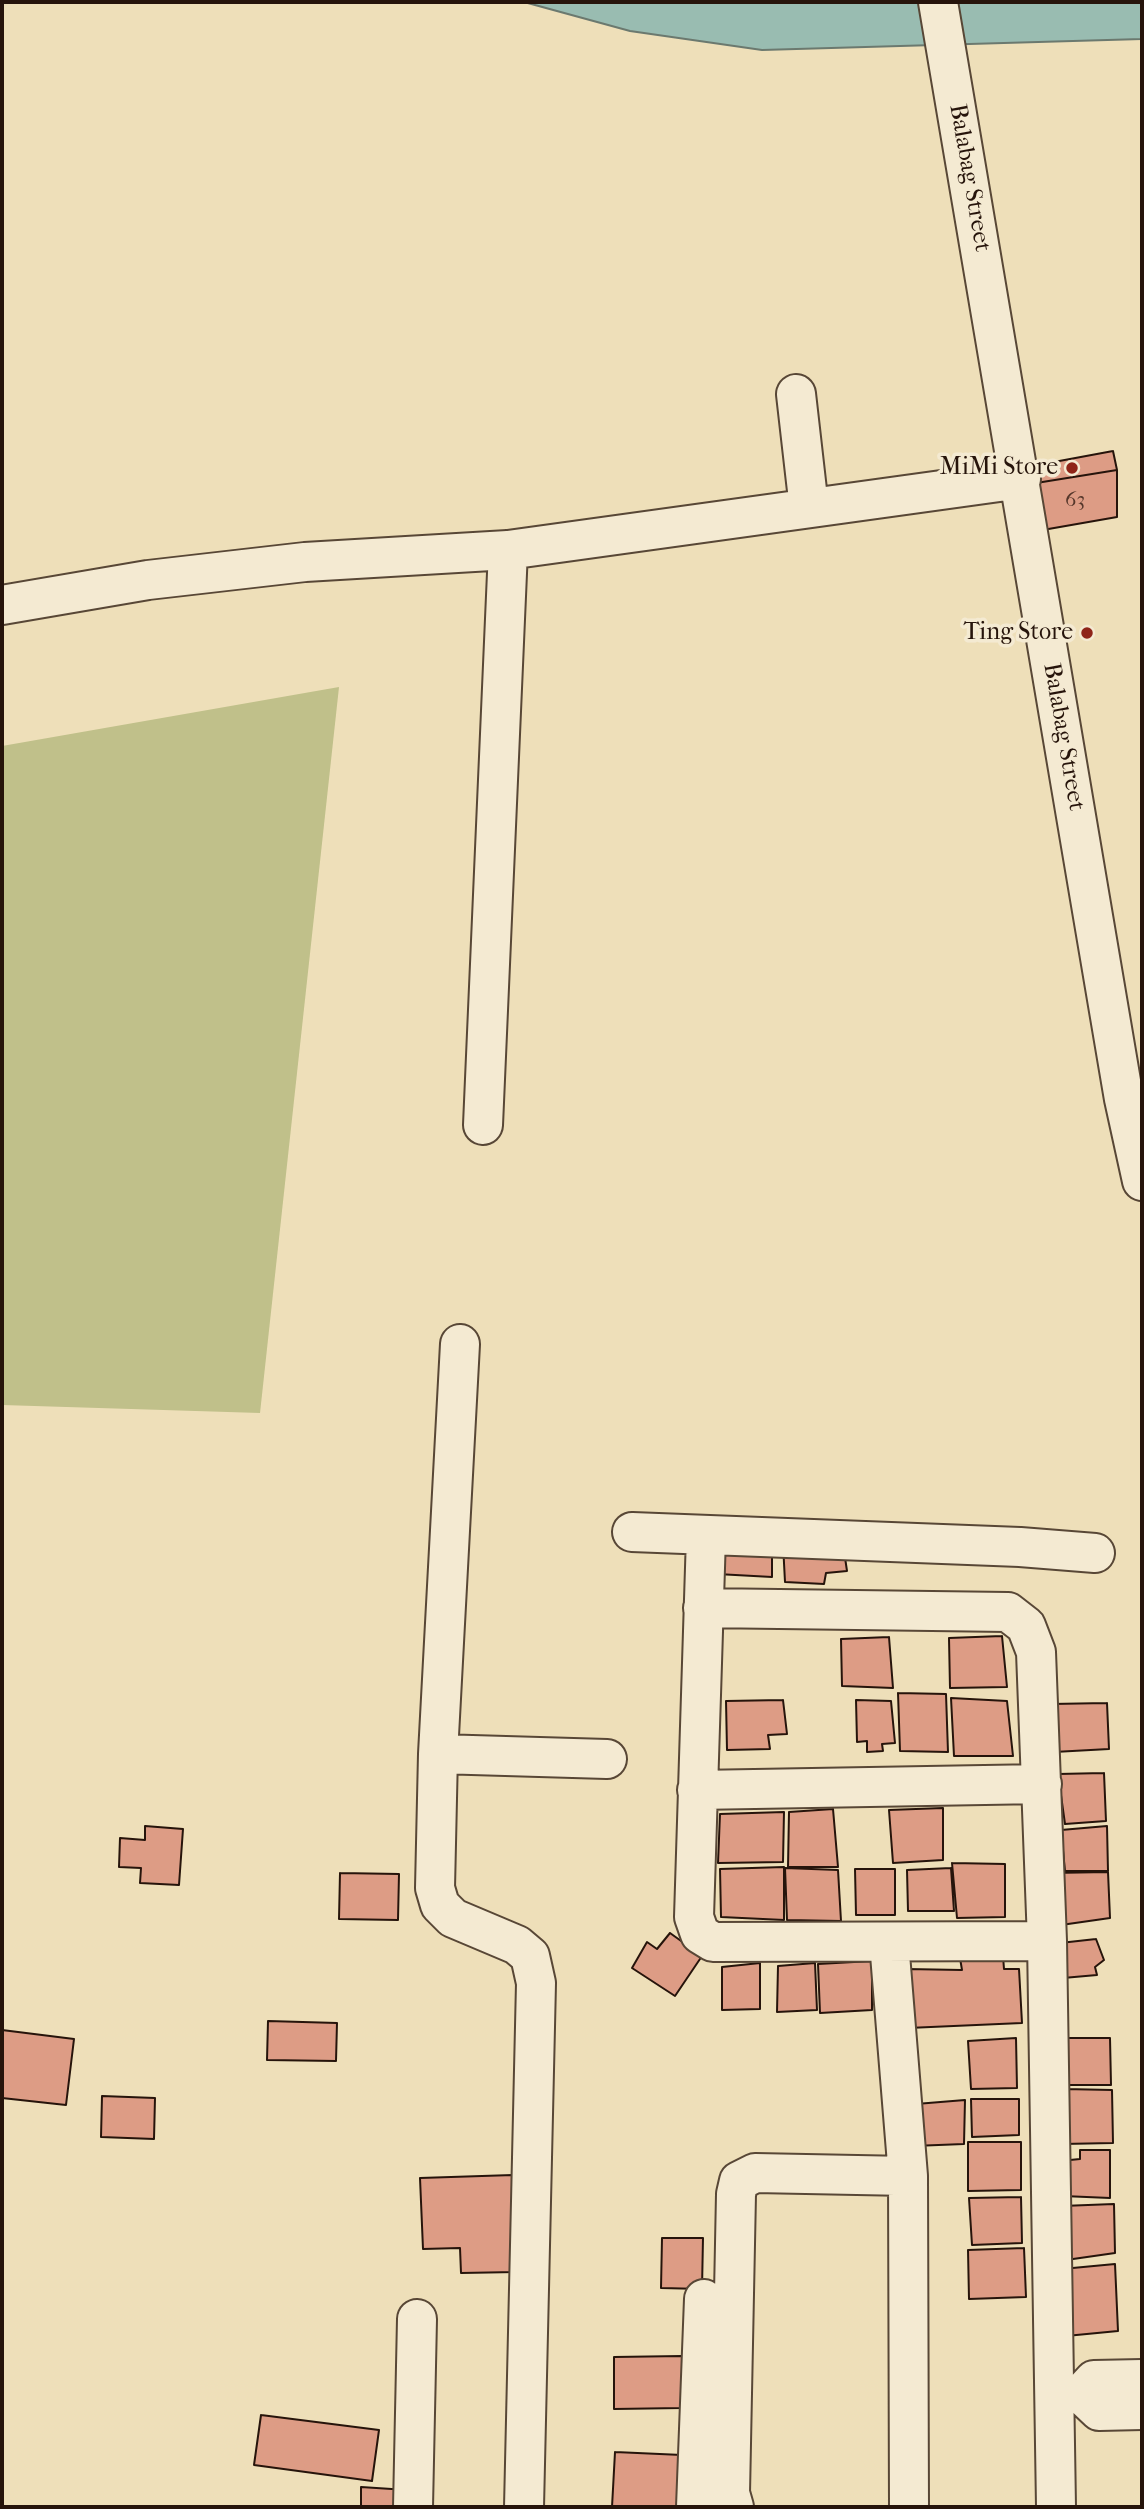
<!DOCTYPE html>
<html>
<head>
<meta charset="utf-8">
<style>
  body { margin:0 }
  #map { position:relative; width:1144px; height:2509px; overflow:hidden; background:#eedfb9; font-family:"IM FELL French Canon",serif }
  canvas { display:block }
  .frame { position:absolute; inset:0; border:4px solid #26140b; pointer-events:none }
</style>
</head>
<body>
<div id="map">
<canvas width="1144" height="2509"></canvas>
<div class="frame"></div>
</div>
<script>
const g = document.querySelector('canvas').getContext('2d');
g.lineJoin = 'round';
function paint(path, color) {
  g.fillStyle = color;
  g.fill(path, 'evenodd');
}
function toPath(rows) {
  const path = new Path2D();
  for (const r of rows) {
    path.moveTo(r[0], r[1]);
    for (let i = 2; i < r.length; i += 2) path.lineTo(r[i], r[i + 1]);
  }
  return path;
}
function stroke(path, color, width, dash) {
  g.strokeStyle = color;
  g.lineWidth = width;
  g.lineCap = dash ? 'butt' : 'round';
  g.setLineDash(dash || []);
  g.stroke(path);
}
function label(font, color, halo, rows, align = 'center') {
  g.font = font + ' "IM FELL French Canon",serif';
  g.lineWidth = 7;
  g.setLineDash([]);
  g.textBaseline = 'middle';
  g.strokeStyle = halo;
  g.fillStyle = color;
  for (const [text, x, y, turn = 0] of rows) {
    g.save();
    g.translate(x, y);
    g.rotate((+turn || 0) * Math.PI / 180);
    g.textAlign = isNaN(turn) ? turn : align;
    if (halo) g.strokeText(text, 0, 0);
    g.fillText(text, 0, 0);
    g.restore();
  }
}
const green = toPath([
  [339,687,260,1413,2,1405,2,746]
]);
const water = toPath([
  [524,2,1142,2,1142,39,762,50,630,31,524,2]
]);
const building = toPath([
  [1113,451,1117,470,1030,484,1027,467,1113,451],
  [1117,470,1117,517,1037,531,1030,484,1117,470],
  [772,1541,772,1577,717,1574,718,1542,772,1541],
  [783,1544,843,1544,847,1571,826,1573,824,1584,785,1582,783,1544],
  [1002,1636,1007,1687,950,1688,949,1638,1002,1636],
  [889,1637,893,1688,842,1686,841,1639,889,1637],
  [898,1693,946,1694,948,1752,900,1751,898,1693],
  [951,1698,1007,1701,1013,1756,954,1756,951,1698],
  [783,1700,787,1734,768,1735,770,1749,727,1750,726,1701,783,1700],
  [856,1700,891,1701,895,1743,882,1744,883,1751,867,1752,867,1741,857,1742,856,1700],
  [1107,1703,1109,1749,1054,1752,1051,1704,1107,1703],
  [1104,1773,1106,1821,1065,1824,1058,1774,1104,1773],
  [943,1808,943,1860,893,1863,889,1810,943,1808],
  [833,1809,838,1867,788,1867,789,1812,833,1809],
  [784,1812,783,1862,718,1863,720,1814,784,1812],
  [145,1826,183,1829,179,1885,140,1883,141,1868,119,1867,120,1838,145,1840,145,1826],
  [1107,1826,1108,1871,1065,1871,1061,1830,1107,1826],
  [952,1863,1005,1864,1005,1917,957,1918,952,1863],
  [784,1867,784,1920,721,1917,720,1869,784,1867],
  [785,1868,838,1870,841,1921,787,1920,785,1868],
  [951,1868,954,1911,908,1911,907,1870,951,1868],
  [855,1869,895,1869,895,1915,856,1915,855,1869],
  [1108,1872,1110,1918,1054,1926,1051,1873,1108,1872],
  [340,1873,399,1874,398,1920,339,1919,340,1873],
  [670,1933,702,1956,675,1996,632,1968,647,1942,657,1949,670,1933],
  [1096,1939,1104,1960,1095,1967,1097,1975,1063,1978,1060,1943,1096,1939],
  [1003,1956,1004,1969,1019,1969,1022,2023,908,2028,906,1969,962,1970,960,1958,1003,1956],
  [872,1961,872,2010,820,2013,818,1964,872,1961],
  [760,1963,760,2009,722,2010,722,1967,760,1963],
  [815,1963,817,2010,777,2012,778,1966,815,1963],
  [268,2021,337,2023,336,2061,267,2060,268,2021],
  [2,2030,74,2039,66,2105,2,2098,2,2030],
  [1016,2038,1017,2088,971,2089,968,2041,1016,2038],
  [1060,2038,1110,2038,1111,2085,1064,2085,1060,2038],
  [1064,2089,1112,2090,1113,2143,1062,2144,1064,2089],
  [102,2096,155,2098,154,2139,101,2137,102,2096],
  [971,2099,1019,2099,1019,2135,972,2137,971,2099],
  [965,2100,964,2144,913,2146,916,2104,965,2100],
  [968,2142,1021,2142,1021,2190,968,2191,968,2142],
  [1080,2150,1110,2150,1110,2198,1063,2196,1060,2161,1080,2159,1080,2150],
  [513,2175,516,2272,461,2273,460,2248,423,2249,420,2178,513,2175],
  [1021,2197,1022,2243,972,2245,969,2198,1021,2197],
  [1114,2204,1115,2253,1066,2260,1062,2206,1114,2204],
  [662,2238,703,2238,702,2289,661,2288,662,2238],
  [1024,2248,1026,2297,969,2299,968,2250,1024,2248],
  [1115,2264,1118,2331,1066,2336,1062,2269,1115,2264],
  [682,2356,682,2408,614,2409,614,2357,682,2356],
  [261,2415,379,2430,372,2481,254,2465,261,2415],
  [615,2452,682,2455,680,2507,612,2507,615,2452],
  [361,2487,407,2490,406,2507,361,2507,361,2487]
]);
const minor = toPath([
  [938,2,1124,1099,1142,1181],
  [796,394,809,508],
  [2,605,148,580,305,562,508,550,1021,479],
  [483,1125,508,550],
  [460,1344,438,1754,435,1888,440,1905,453,1918,517,1945,530,1956,536,1983,524,2507],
  [632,1532,1020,1547,1095,1553],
  [706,1536,694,1917,700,1934,713,1942,1047,1941],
  [703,1608,1008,1612,1026,1626,1036,1652,1047,1941,1056,2507],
  [438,1754,607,1759],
  [697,1790,1042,1784],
  [889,1942,908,2176,909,2507],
  [1142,2379,1094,2380,1081,2394,1099,2411,1142,2410],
  [413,2507,417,2319],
  [696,2507,704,2299],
  [734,2507,730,2493,736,2194,739,2181,755,2173,908,2176]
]);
const markers = [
  [1072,468,7,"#8f2418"],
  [1087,633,7,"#8f2418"]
];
const numberNames = [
  ["63",1075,501]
];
const streetNames = [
  ["Balabag Street",969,178,80],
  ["Balabag Street",1063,737,80]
];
const poiNames = [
  ["MiMi Store",1058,468],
  ["Ting Store",1073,633]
];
paint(green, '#c0c08a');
paint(water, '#99bcb1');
stroke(water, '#6b796f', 2);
paint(building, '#dd9c85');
stroke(building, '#26140b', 2);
stroke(minor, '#584736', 42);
stroke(minor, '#f4ead2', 38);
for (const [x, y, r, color] of markers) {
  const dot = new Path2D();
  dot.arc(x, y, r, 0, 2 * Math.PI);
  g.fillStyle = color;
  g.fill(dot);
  stroke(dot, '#f4ead2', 2.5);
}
label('21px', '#54362a', null, numberNames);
label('24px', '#26140b', '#f4ead2', streetNames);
label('24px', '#26140b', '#f4ead2', poiNames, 'right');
</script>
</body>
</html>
